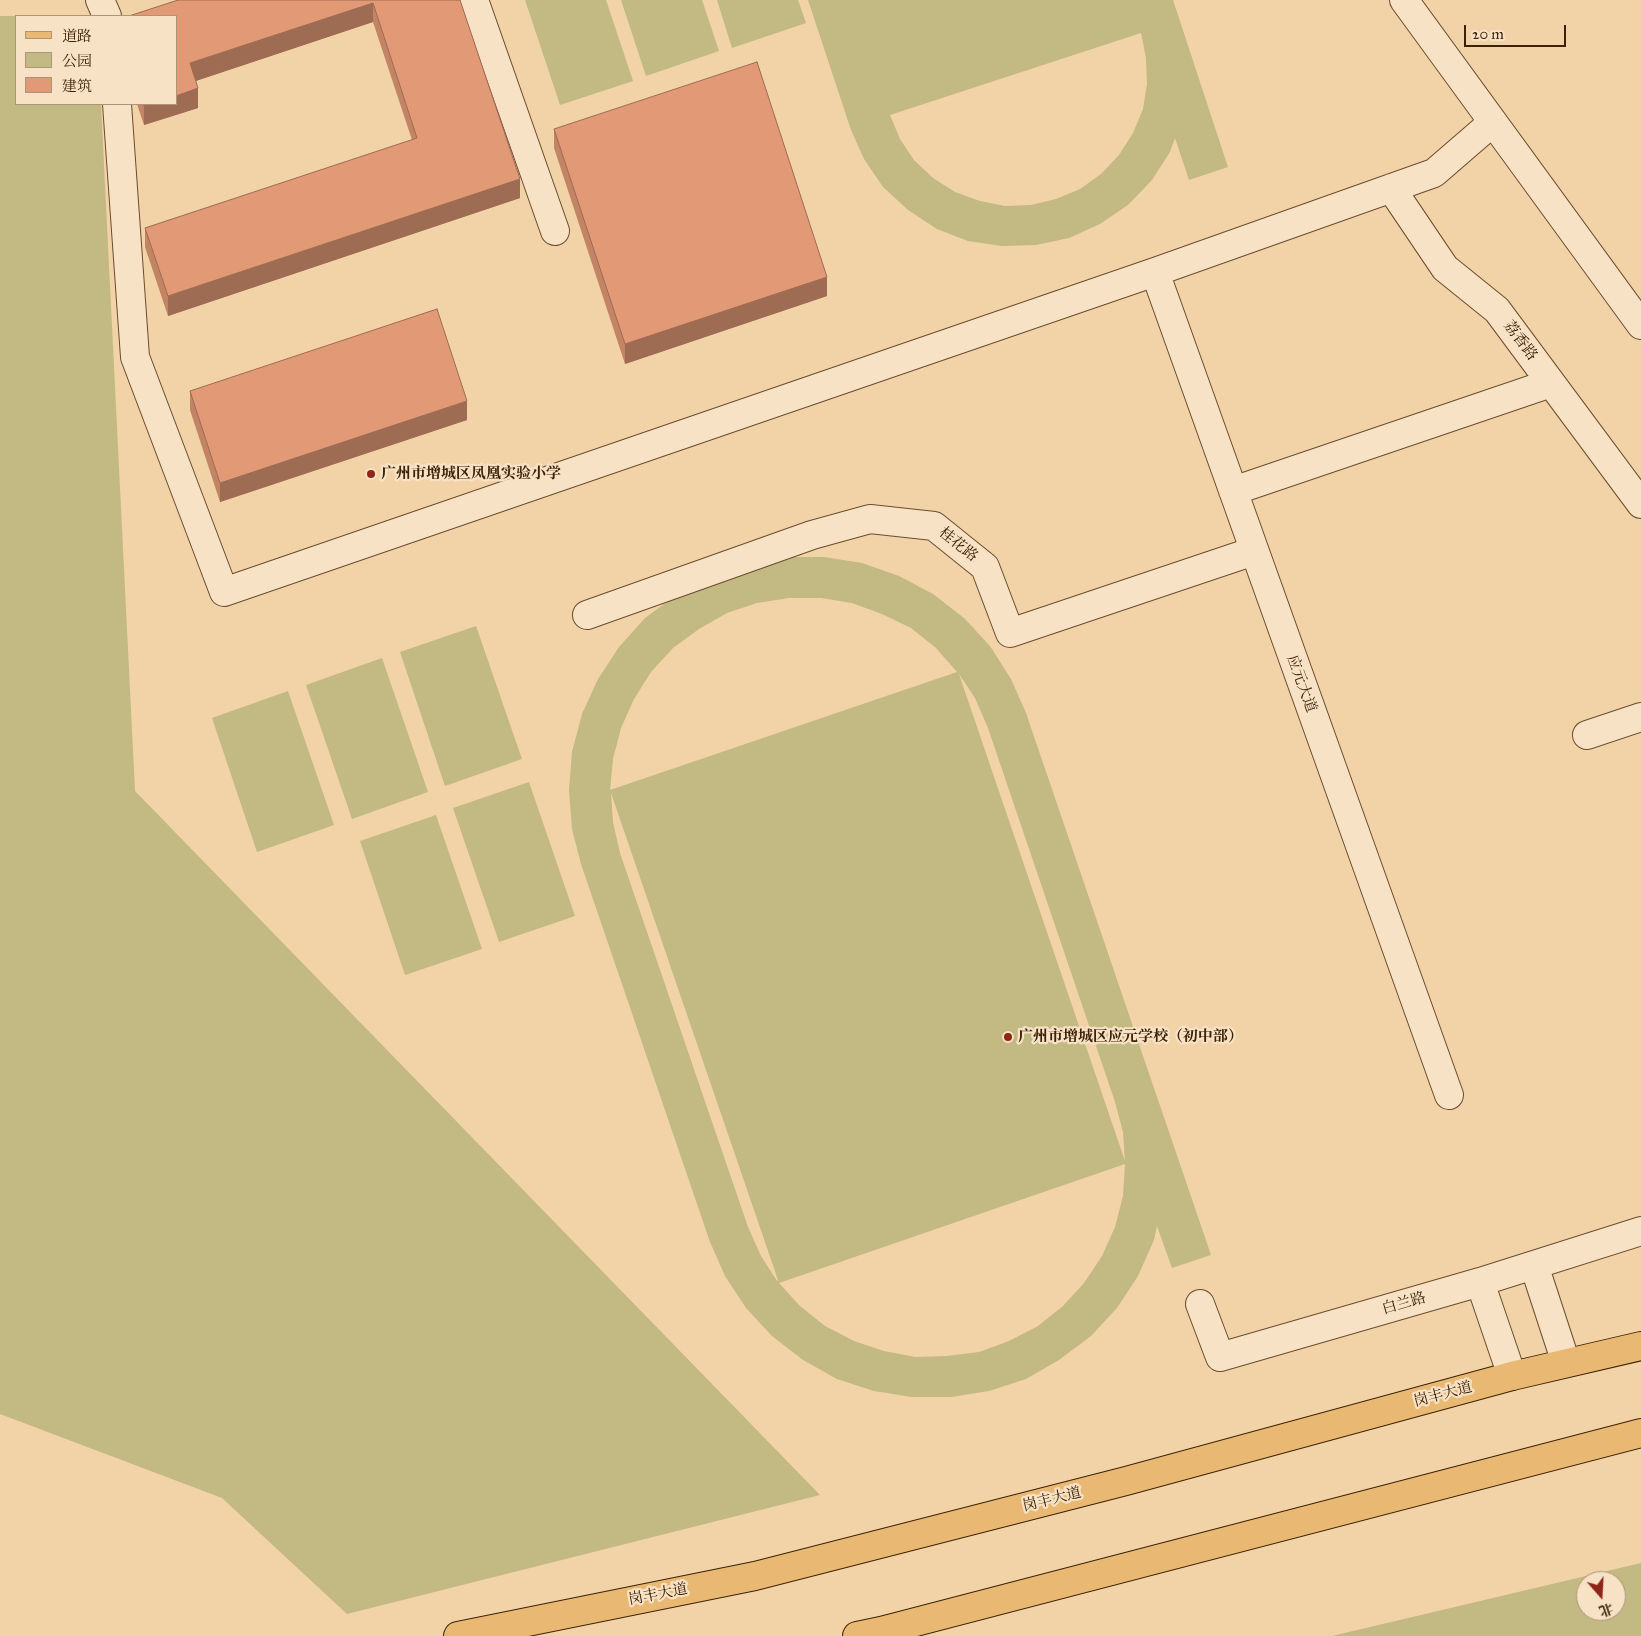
<!DOCTYPE html>
<html>
<head>
<meta charset="utf-8">
<style>
  body { margin:0 }
  #map { position:relative; width:1641px; height:1636px; overflow:hidden; background:#f2d2a7; font-family:"IM FELL Great Primer","Noto Serif SC",serif }
  canvas { display:block }
  .legend { position:absolute; left:15px; top:15px; width:162px; height:90px; box-sizing:border-box; background:#f7e2c6; border:1px solid #ac9578; margin:0; padding:6px 9px; list-style:none; font-size:15px; color:#3c2104 }
  .legend li { display:flex; align-items:center; gap:10px; height:25px }
  .legend b { width:25px; border:1px solid #ac9578 }
  .north { position:absolute; left:1576px; top:1571px; width:50px; height:50px; box-sizing:border-box; background:#f7e2c6; border:1px solid #ac9578; border-radius:50%; rotate:161deg; font-size:14px; font-weight:700; line-height:20px; text-align:center; color:#3c2104 }
  .north::after { content:''; display:block; margin:auto; width:18px; height:22px; background:#8f2418; clip-path:polygon(50% 0,100% 100%,50% 72%,0 100%) }
  .scale { position:absolute; left:1464px; top:25px; width:102px; height:22px; box-sizing:border-box; border:2px solid #3c2104; border-top:0; padding-left:6px; font-size:15px; line-height:18px; white-space:nowrap; color:#3c2104; -webkit-text-stroke:4px #f7e2c6; paint-order:stroke }
</style>
</head>
<body>
<div id="map">
<canvas width="1641" height="1636"></canvas>
<ul class="legend">
<li><b style="height:6px;background:#e9b974"></b>道路</li>
<li><b style="height:14px;background:#c3b982"></b>公园</li>
<li><b style="height:14px;background:#e19976"></b>建筑</li>
</ul>
<div class="north">北</div>
<div class="scale">20 m</div>
</div>
<script>
const g = document.querySelector('canvas').getContext('2d');
g.lineJoin = 'round';
function paint(path, color) {
  g.fillStyle = color;
  g.fill(path, 'evenodd');
}
function toPath(rows) {
  const path = new Path2D();
  for (const r of rows) {
    path.moveTo(r[0], r[1]);
    for (let i = 2; i < r.length; i += 2) path.lineTo(r[i], r[i + 1]);
  }
  return path;
}
function stroke(path, color, width, dash) {
  g.strokeStyle = color;
  g.lineWidth = width;
  g.lineCap = dash ? 'butt' : 'round';
  g.setLineDash(dash || []);
  g.stroke(path);
}
function label(font, color, halo, rows, align = 'center') {
  g.font = font + ' "IM FELL Great Primer","Noto Serif SC",serif';
  g.lineWidth = 4.5;
  g.setLineDash([]);
  g.textBaseline = 'middle';
  g.strokeStyle = halo;
  g.fillStyle = color;
  for (const [text, x, y, turn = 0] of rows) {
    g.save();
    g.translate(x, y);
    g.rotate((+turn || 0) * Math.PI / 180);
    g.textAlign = isNaN(turn) ? turn : align;
    if (halo) g.strokeText(text, 0, 0);
    g.fillText(text, 0, 0);
    g.restore();
  }
}
const green = toPath([
  [525,0,606,0,633,81,560,105],
  [621,0,702,0,719,51,646,76],
  [717,0,798,0,806,23,732,48],
  [808,0,1173,0,1228,167,1189,180,1175,138,1170,152,1152,180,1128,205,1100,224,1069,238,1036,245,1002,246,968,241,937,229,908,210,883,187,864,159,851,130],
  [1141,33,1146,58,1147,84,1143,109,1133,133,1119,155,1101,174,1080,189,1056,199,1031,205,1005,206,980,201,955,192,933,178,914,160,900,139,890,115],
  [0,16,21,16,16,16,16,104,101,104,135,791,820,1495,347,1614,222,1498,0,1414],
  [785,557,824,557,862,563,899,576,933,594,964,618,990,646,1011,679,1026,713,1211,1255,1172,1268,1157,1226,1154,1240,1138,1276,1117,1308,1091,1336,1059,1360,1026,1379,989,1391,951,1397,912,1397,874,1391,837,1379,803,1360,772,1336,746,1308,725,1276,710,1242,581,864,572,829,569,790,572,752,582,714,598,679,619,647,645,618,676,595],
  [789,598,821,598,852,603,882,614,911,628,936,648,957,672,610,790,613,759,621,728,634,699,651,672,673,648,699,629,727,613,757,603],
  [959,674,975,698,988,728,1115,1102,1123,1132,1125,1161],
  [611,793,778,1280,777,1281,761,1256,748,1227,620,853,613,822],
  [1125,1164,1123,1196,1115,1227,1102,1256,1084,1283,1063,1306,1038,1326,1009,1341,979,1352,947,1356,915,1357,884,1351,854,1341,825,1326,800,1306,779,1283],
  [476,626,522,759,445,786,400,652],
  [382,658,428,792,352,819,306,685],
  [288,691,334,825,257,852,212,718],
  [529,782,575,916,499,942,453,808],
  [436,815,482,949,405,975,360,841],
  [1641,1563,1641,1636,1332,1636],
  [1586,1581,1616,1581,1616,1611,1586,1611]
]);
const minor = toPath([
  [100,0,107,16],
  [474,0,555,231],
  [1404,0,1641,325],
  [117,104,135,357,224,592,1155,272,1434,173,1493,122],
  [1391,188,1445,268,1497,310,1641,504],
  [1155,272,1449,1095],
  [1233,491,1551,383],
  [587,615,812,535,870,519,934,526,985,567,1010,633,1254,551],
  [1587,735,1641,717],
  [1534,1265,1566,1363],
  [1480,1282,1512,1376],
  [1200,1304,1220,1357,1480,1282,1641,1231]
]);
const major = toPath([
  [458,1636,755,1576,1126,1481,1512,1376,1641,1346],
  [857,1636,881,1631,1641,1433]
]);
const wall = toPath([
  [178,0,460,0,520,198,168,316,145,247,145,228,412,140,373,22,195,81,198,108,144,125,137,104,176,104],
  [554,129,827,296,625,364,554,148],
  [190,391,467,420,220,502,190,410]
]);
const shadedWall = toPath([
  [373,3,373,22,190,83,190,63],
  [198,88,198,108,144,125,144,106,152,104,176,104,176,96],
  [520,179,520,198,168,316,168,296],
  [827,277,827,296,625,364,625,344],
  [467,401,467,420,220,502,220,483]
]);
const building = toPath([
  [178,0,460,0,520,179,168,296,145,228,417,138,373,3,190,63,198,88,176,96,176,16,129,16,178,0],
  [757,62,827,277,625,344,554,129,757,62],
  [144,104,152,104,144,106,144,104],
  [437,309,467,401,220,483,190,391,437,309]
]);
const markers = [
  [371,474,5,"#8f2418"],
  [1008,1037,5,"#8f2418"]
];
const streetNames = [
  ["荔香路",1520,341,53],
  ["桂花路",958,545,39],
  ["应元大道",1301,684,70],
  ["白兰路",1404,1304,-16],
  ["岗丰大道",1443,1395,-15],
  ["岗丰大道",1052,1500,-14],
  ["岗丰大道",658,1595,-11]
];
const poiNames = [
  ["广州市增城区凤凰实验小学",381,474],
  ["广州市增城区应元学校（初中部）",1018,1037]
];
paint(green, '#c3b982');
stroke(minor, '#6a4d2d', 30);
stroke(major, '#3c2104', 30);
stroke(minor, '#f7e2c6', 28);
stroke(major, '#e9b974', 28);
paint(wall, '#c28465');
paint(shadedWall, '#9e6b53');
paint(building, '#e19976');
stroke(building, '#9e6b53', 1);
for (const [x, y, r, color] of markers) {
  const dot = new Path2D();
  dot.arc(x, y, r, 0, 2 * Math.PI);
  g.fillStyle = color;
  g.fill(dot);
  stroke(dot, '#f7e2c6', 2);
}
label('15px', '#3c2104', '#f7e2c6', streetNames);
label('bold 15px', '#3c2104', '#f7e2c6', poiNames, 'left');
</script>
</body>
</html>
